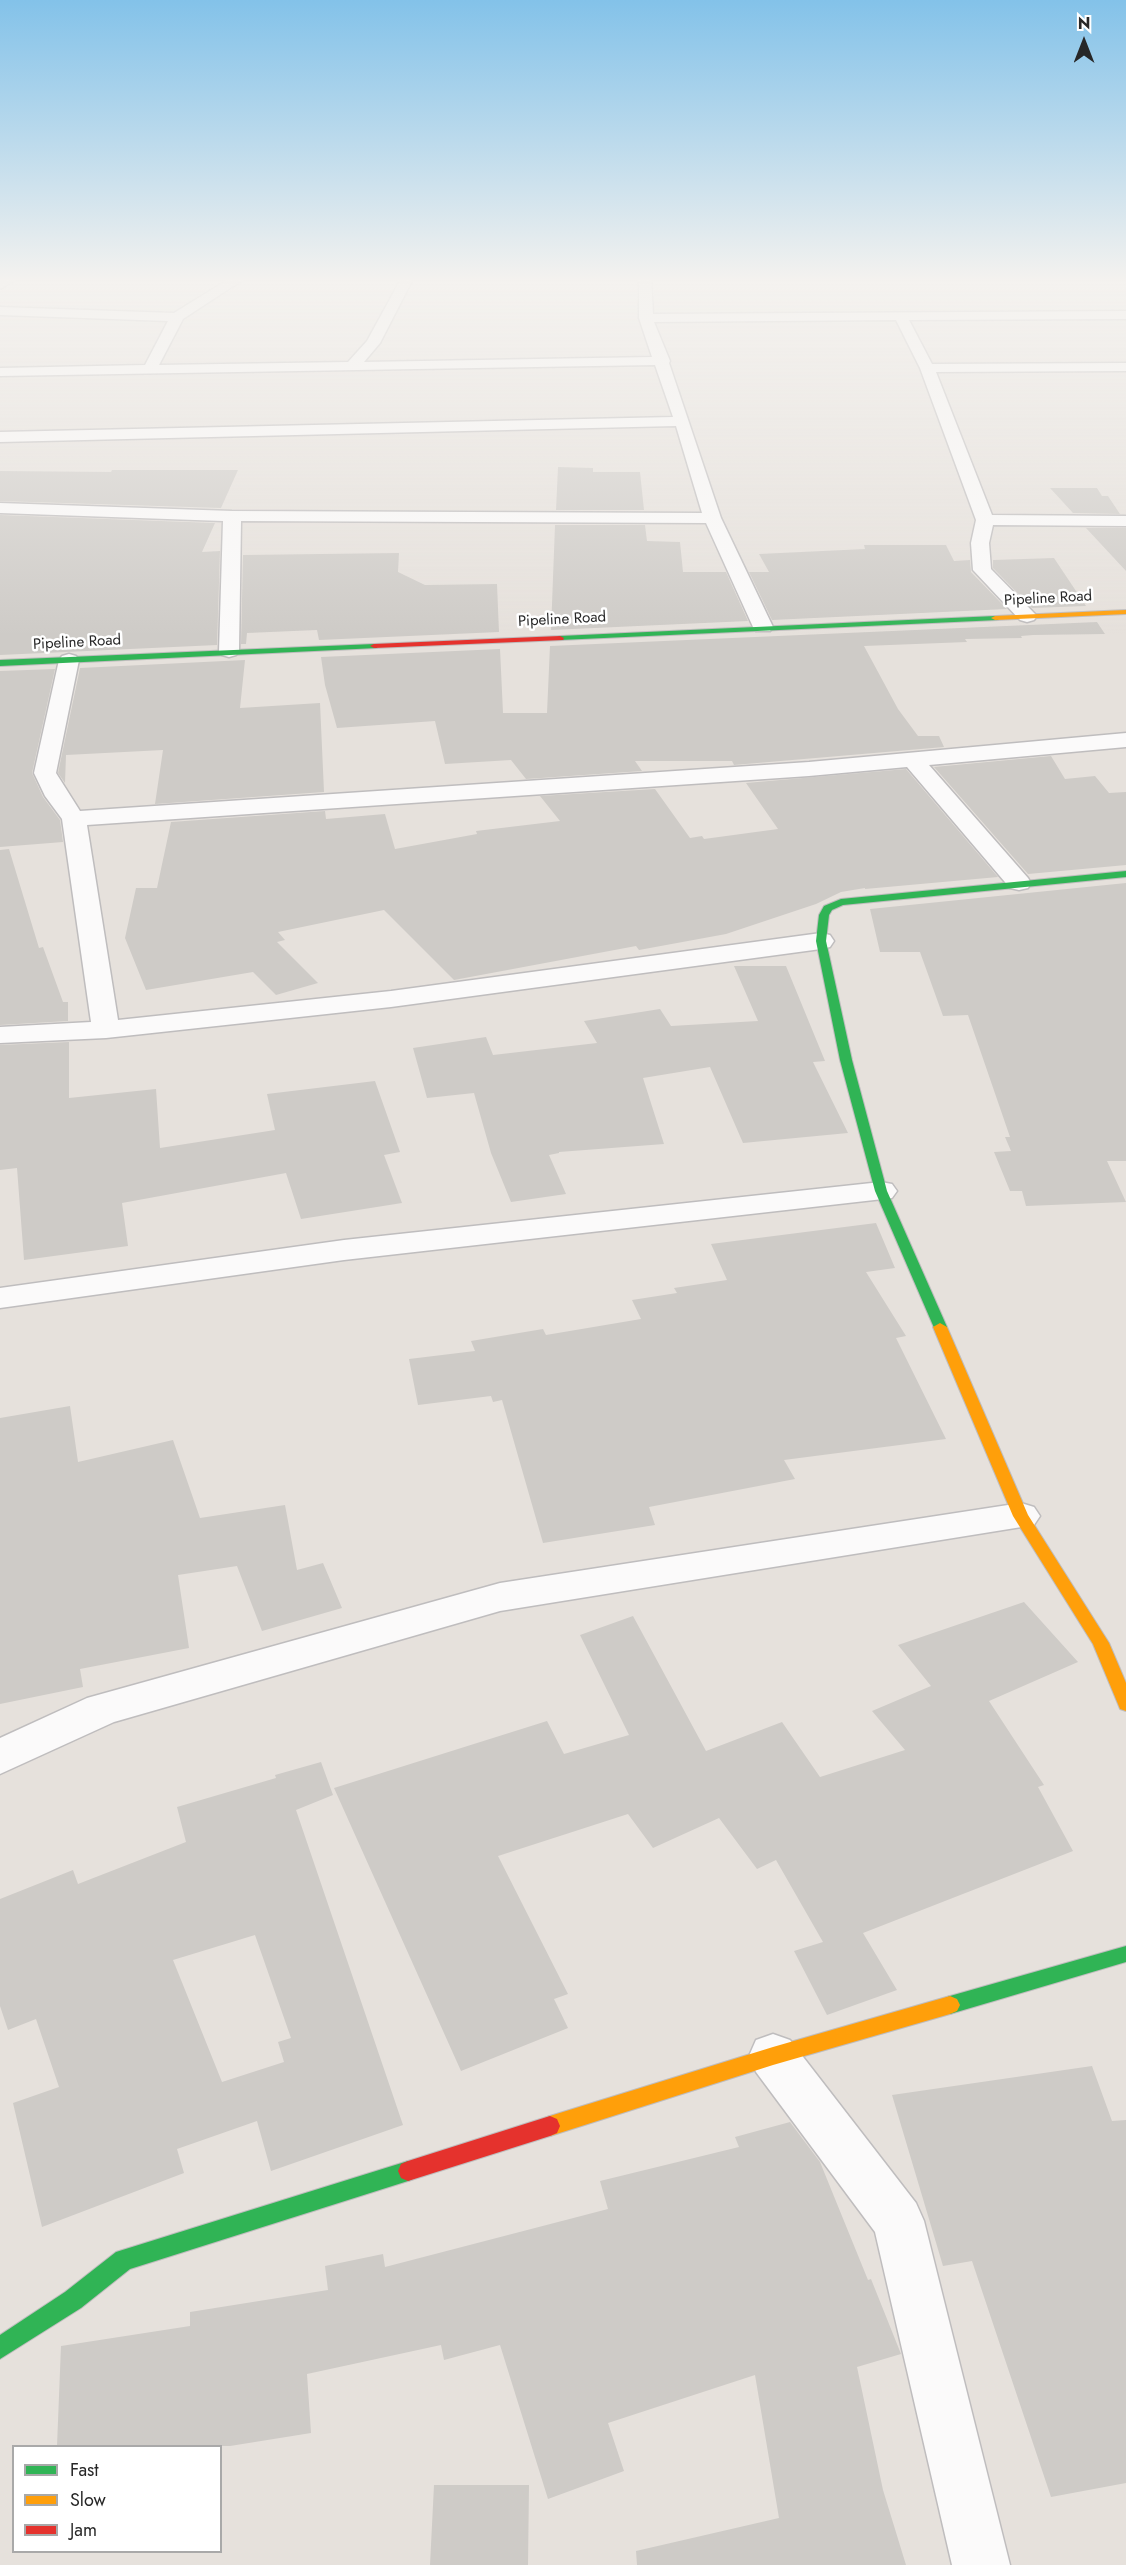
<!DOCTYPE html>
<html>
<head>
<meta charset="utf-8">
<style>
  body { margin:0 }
  #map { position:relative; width:1126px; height:2565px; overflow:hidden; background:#e6e1dc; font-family:Jost,sans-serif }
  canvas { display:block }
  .legend { position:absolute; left:12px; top:2445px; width:210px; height:108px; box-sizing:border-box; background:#fff; border:2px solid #a9a9a9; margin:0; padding:8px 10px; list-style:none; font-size:18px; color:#272727 }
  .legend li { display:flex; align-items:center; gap:12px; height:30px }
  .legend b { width:30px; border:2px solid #a9a9a9 }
  .north { position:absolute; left:1054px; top:12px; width:60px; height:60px; -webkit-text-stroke:4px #fff; paint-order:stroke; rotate:0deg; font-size:16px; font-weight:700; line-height:24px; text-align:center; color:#272727 }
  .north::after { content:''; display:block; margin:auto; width:21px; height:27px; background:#272727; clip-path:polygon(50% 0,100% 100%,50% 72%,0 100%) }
</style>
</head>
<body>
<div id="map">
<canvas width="1126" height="2565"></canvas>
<ul class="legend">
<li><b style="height:8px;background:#30b455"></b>Fast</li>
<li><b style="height:8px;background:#ff9f0a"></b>Slow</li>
<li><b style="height:8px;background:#e5322d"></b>Jam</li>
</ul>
<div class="north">N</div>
</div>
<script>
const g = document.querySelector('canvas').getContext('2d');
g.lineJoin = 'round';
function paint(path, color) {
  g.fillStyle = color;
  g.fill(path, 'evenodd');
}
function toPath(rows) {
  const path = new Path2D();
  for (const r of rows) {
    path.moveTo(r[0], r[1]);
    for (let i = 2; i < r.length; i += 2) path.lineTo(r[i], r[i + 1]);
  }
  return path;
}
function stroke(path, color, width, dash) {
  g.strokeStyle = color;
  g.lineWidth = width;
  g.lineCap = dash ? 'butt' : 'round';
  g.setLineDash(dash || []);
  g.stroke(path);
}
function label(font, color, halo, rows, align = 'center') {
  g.font = font + ' Jost,sans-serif';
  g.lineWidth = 5;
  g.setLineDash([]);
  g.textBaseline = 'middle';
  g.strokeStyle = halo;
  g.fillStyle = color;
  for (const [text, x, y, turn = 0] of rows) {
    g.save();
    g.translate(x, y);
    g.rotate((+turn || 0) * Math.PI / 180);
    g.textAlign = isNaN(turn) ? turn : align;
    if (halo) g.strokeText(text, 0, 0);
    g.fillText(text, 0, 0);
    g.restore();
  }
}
const building = toPath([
  [558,467,593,468,593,472,640,472,644,510,556,510],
  [112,470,238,470,221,508,0,501,0,471,111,472],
  [1050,488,1097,488,1102,496,1108,496,1120,514,1073,513],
  [0,515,215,523,202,552,220,551,217,645,0,655],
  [555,525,645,525,647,541,680,542,683,572,726,572,748,621,551,630],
  [1086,528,1126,528,1126,571],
  [864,545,946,545,954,561,970,560,971,572,1007,609,772,620,749,572,769,572,759,554,865,549],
  [399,553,398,572,425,585,497,584,499,632,319,640,317,630,247,633,246,644,241,644,243,555],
  [1054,558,1086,606,1032,608,993,568,993,560],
  [1097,622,1105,634,1033,635,1021,636,1022,638,965,639,967,642,864,646,898,709,918,736,939,736,944,747,734,765,732,761,635,761,642,771,526,779,511,760,445,764,435,721,337,728,325,685,321,657,500,649,503,713,547,713,550,646],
  [245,660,240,708,320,703,324,792,155,804,163,750,66,755,65,783,58,773,80,668],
  [55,669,32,773,43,797,60,820,63,842,0,847,0,671],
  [1051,756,1065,779,1095,776,1109,793,1126,792,1126,865,1028,874,934,767],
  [906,769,998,877,865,889,865,888,841,892,816,904,726,934,639,950,636,946,454,980,384,910,278,932,285,940,277,942,318,983,276,995,253,972,146,990,125,938,136,888,157,888,171,822,325,811,326,819,385,814,395,849,477,834,476,831,560,821,540,796,655,789,690,838,702,836,704,839,778,829,746,783],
  [9,849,39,948,43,947,63,1002,68,1002,68,1021,0,1025,0,850],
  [1126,883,1126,1161,1107,1161,1126,1202,1026,1206,1022,1191,1010,1191,994,1152,1011,1151,1005,1137,1010,1137,968,1015,943,1016,920,952,880,952,870,909],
  [734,966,786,966,825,1061,813,1062,848,1133,743,1143,710,1067,643,1078,664,1144,559,1152,559,1153,549,1155,566,1194,511,1202,491,1153,474,1093,427,1098,413,1048,486,1037,493,1055,597,1043,584,1021,660,1009,671,1026,758,1021],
  [69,1042,69,1098,156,1089,160,1148,275,1130,267,1094,375,1081,400,1152,384,1155,402,1203,301,1219,286,1173,122,1203,128,1246,24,1260,17,1168,0,1170,0,1045],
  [876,1223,895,1268,866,1272,906,1336,896,1338,946,1439,784,1460,795,1479,649,1507,655,1525,543,1543,502,1400,493,1402,491,1396,418,1405,409,1359,475,1351,471,1341,543,1329,546,1335,641,1319,632,1300,677,1293,674,1288,727,1280,711,1244],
  [70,1406,78,1462,173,1440,200,1518,285,1505,297,1570,323,1563,342,1608,262,1631,237,1566,178,1575,189,1648,80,1669,83,1687,0,1704,0,1418],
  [1024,1602,1078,1662,989,1701,1044,1785,1038,1787,1073,1851,863,1933,897,1990,827,2015,794,1951,823,1942,776,1860,757,1869,719,1818,653,1848,628,1814,498,1856,568,1994,554,1999,568,2028,461,2071,334,1788,547,1721,564,1754,629,1735,580,1635,633,1616,706,1751,782,1722,820,1777,905,1750,872,1711,931,1686,898,1645],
  [321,1762,333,1795,296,1810,403,2125,271,2171,257,2121,177,2149,184,2173,42,2227,13,2103,59,2087,36,2019,8,2030,0,2006,0,1899,73,1870,78,1884,186,1842,177,1807,276,1778,275,1775],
  [255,1935,291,2038,278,2042,284,2062,222,2082,173,1960],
  [1092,2066,1112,2121,1126,2120,1126,2483,1051,2497,972,2261,943,2266,892,2095],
  [790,2122,820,2162,868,2280,871,2279,901,2354,857,2367,883,2490,906,2565,637,2565,636,2551,779,2518,755,2375,608,2423,624,2471,548,2499,500,2345,444,2360,441,2345,307,2374,311,2433,230,2446,57,2446,61,2346,190,2326,190,2312,328,2290,325,2266,383,2254,385,2267,608,2209,600,2181,739,2147,735,2137],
  [434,2485,529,2485,528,2565,430,2565]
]);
const street = toPath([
  [5,277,20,277,0,289,0,280,5,277],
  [232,277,247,277,183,319,159,365,348,362,367,341,402,277,414,277,380,343,364,362,652,357,639,318,639,277,651,277,653,314,1126,311,1126,319,909,320,932,364,1126,363,1126,371,936,372,992,515,1126,516,1126,526,993,525,989,543,991,569,1037,616,1034,620,1027,622,1020,620,973,570,971,543,976,520,920,368,896,320,654,322,670,361,669,363,721,518,773,627,770,631,756,631,753,627,706,523,241,521,239,651,236,655,229,657,222,655,219,651,223,521,0,513,0,503,232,511,702,513,676,426,0,442,0,432,673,417,655,365,0,376,0,368,145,365,168,321,0,315,0,307,174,313,232,277],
  [69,654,76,656,79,660,56,773,80,811,809,762,1126,733,1126,747,929,765,1028,878,1031,883,1028,888,1019,890,1010,888,907,767,809,776,87,825,118,1020,391,991,821,933,830,935,834,941,830,947,821,949,391,1007,106,1038,0,1043,0,1027,91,1022,62,819,45,796,34,773,59,660,62,656,69,654],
  [881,1182,892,1184,897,1191,892,1198,344,1260,0,1308,0,1288,344,1240,881,1182],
  [1021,1503,1034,1507,1040,1516,1034,1525,500,1611,114,1722,0,1774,0,1738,87,1698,500,1583,1021,1503],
  [773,2034,790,2040,916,2203,924,2221,1010,2565,952,2565,875,2232,756,2072,749,2056,756,2040,773,2034]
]);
const fast = toPath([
  [995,616,999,618,998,620,560,640,556,638,560,636,995,616],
  [374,644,377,644,377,648,0,666,0,660,374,644],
  [1126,871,1126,877,843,905,832,910,829,915,826,941,852,1060,887,1191,947,1327,940,1331,935,1330,875,1191,840,1060,816,941,819,915,824,906,841,899,1126,871],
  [1126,1946,1126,1962,950,2014,943,2011,940,2005,943,1999,950,1996,1126,1946],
  [408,2161,415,2164,418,2171,415,2178,408,2181,130,2269,81,2308,0,2359,0,2335,65,2292,116,2252,408,2161]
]);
const slow = toPath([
  [1126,610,1126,614,995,620,991,618,995,616,1126,610],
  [940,1323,947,1327,1028,1515,1109,1643,1126,1683,1126,1711,1120,1709,1118,1704,1093,1644,1013,1516,933,1327,940,1323],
  [950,1996,957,1999,960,2005,957,2011,950,2014,773,2065,550,2136,543,2133,540,2126,543,2119,550,2116,773,2047,950,1996]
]);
const jam = toPath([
  [560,636,564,638,563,640,374,648,370,646,374,644,560,636],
  [550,2116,557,2119,560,2126,557,2133,550,2136,408,2181,401,2178,398,2171,401,2164,408,2161,550,2116]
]);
const farStreetnames = [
  ["Pipeline Road",1048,599,-3],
  ["Pipeline Road",562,620,-3],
  ["Pipeline Road",77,643,-3]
];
paint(building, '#cecbc7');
stroke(street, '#bfbdbe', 3);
stroke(fast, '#bfbdbe', 2);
stroke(slow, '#bfbdbe', 2);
stroke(jam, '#bfbdbe', 2);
paint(street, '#fbfafa');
paint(fast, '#30b455');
paint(slow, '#ff9f0a');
paint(jam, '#e5322d');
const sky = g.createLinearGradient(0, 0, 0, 636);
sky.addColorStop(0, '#83c2e9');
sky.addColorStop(0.44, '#f4f2ef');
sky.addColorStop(1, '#f4f2ef00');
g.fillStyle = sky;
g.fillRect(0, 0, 1126, 636);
label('15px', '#272727', '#fff', farStreetnames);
</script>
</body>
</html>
